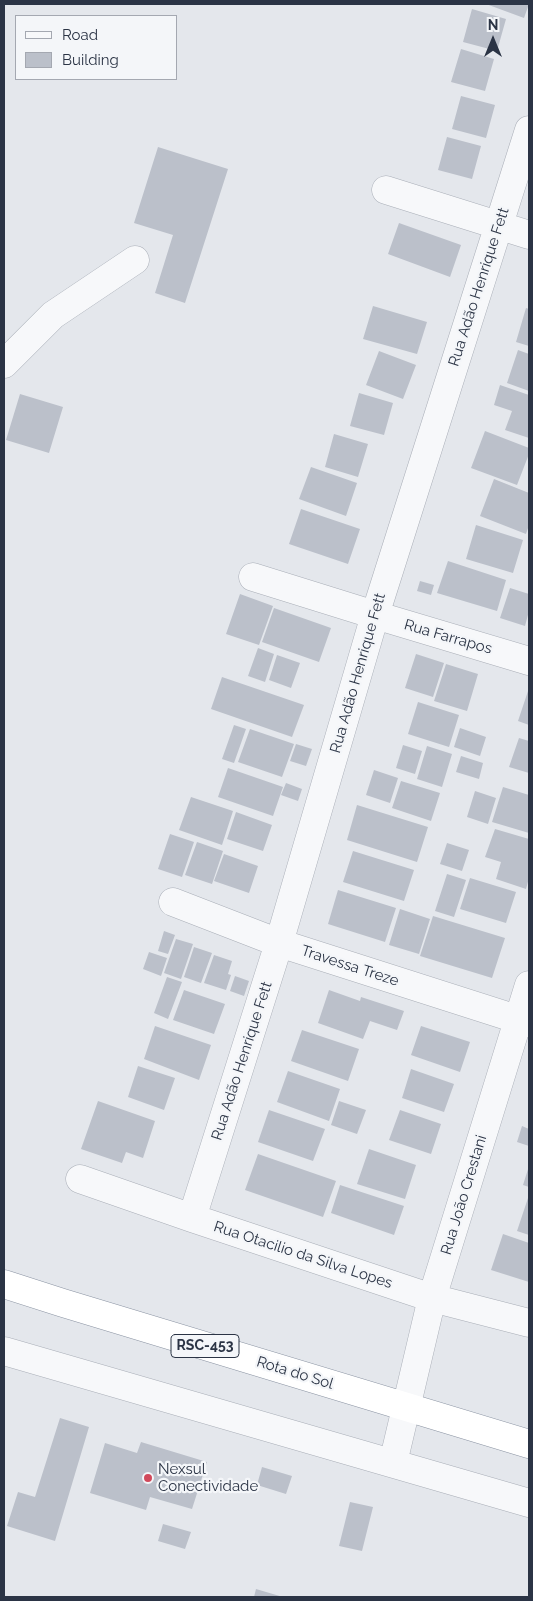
<!DOCTYPE html>
<html>
<head>
<meta charset="utf-8">
<style>
  body { margin:0 }
  #map { position:relative; width:533px; height:1601px; overflow:hidden; background:#e4e7ec; font-family:Raleway,sans-serif }
  canvas { display:block }
  .frame { position:absolute; inset:0; border:5px solid #2b3445; pointer-events:none }
  .legend { position:absolute; left:15px; top:15px; width:162px; height:65px; box-sizing:border-box; background:#f4f6f9; border:1px solid #a4a8b1; margin:0; padding:6px 9px; list-style:none; font-size:15px; color:#2b3445 }
  .legend li { display:flex; align-items:center; gap:10px; height:25px }
  .legend b { width:25px; border:1px solid #a4a8b1 }
  .north { position:absolute; left:468px; top:15px; width:50px; height:50px; -webkit-text-stroke:4px #f4f6f9; paint-order:stroke; rotate:0deg; font-size:14px; font-weight:700; line-height:20px; text-align:center; color:#2b3445 }
  .north::after { content:''; display:block; margin:auto; width:18px; height:22px; background:#2b3445; clip-path:polygon(50% 0,100% 100%,50% 72%,0 100%) }
</style>
</head>
<body>
<div id="map">
<canvas width="533" height="1601"></canvas>
<div class="frame"></div>
<ul class="legend">
<li><b style="height:6px;background:#f7f8fa"></b>Road</li>
<li><b style="height:14px;background:#bbc0ca"></b>Building</li>
</ul>
<div class="north">N</div>
</div>
<script>
const g = document.querySelector('canvas').getContext('2d');
g.lineJoin = 'round';
function paint(path, color) {
  g.fillStyle = color;
  g.fill(path, 'evenodd');
}
function toPath(rows) {
  const path = new Path2D();
  for (const r of rows) {
    path.moveTo(r[0], r[1]);
    for (let i = 2; i < r.length; i += 2) path.lineTo(r[i], r[i + 1]);
  }
  return path;
}
function stroke(path, color, width, dash) {
  g.strokeStyle = color;
  g.lineWidth = width;
  g.lineCap = dash ? 'butt' : 'round';
  g.setLineDash(dash || []);
  g.stroke(path);
}
function label(font, color, halo, rows, align = 'center') {
  g.font = font + ' Raleway,sans-serif';
  g.lineWidth = 4.5;
  g.setLineDash([]);
  g.textBaseline = 'middle';
  g.strokeStyle = halo;
  g.fillStyle = color;
  for (const [text, x, y, turn = 0] of rows) {
    g.save();
    g.translate(x, y);
    g.rotate((+turn || 0) * Math.PI / 180);
    g.textAlign = isNaN(turn) ? turn : align;
    if (halo) g.strokeText(text, 0, 0);
    g.fillText(text, 0, 0);
    g.restore();
  }
}
const building = toPath([
  [486,4,529,4,524,18],
  [472,9,506,19,497,51,463,42],
  [461,49,494,59,485,91,451,82],
  [461,96,495,105,486,138,452,129],
  [447,137,481,146,472,179,438,170],
  [158,147,228,169,185,303,155,293,173,235,134,223],
  [399,223,461,245,450,277,388,254],
  [373,306,427,322,417,354,363,339],
  [526,308,529,309,529,346,516,342],
  [518,350,529,354,529,391,507,383],
  [379,351,416,365,403,399,366,385],
  [500,385,529,395,529,438,505,430,512,411,494,405],
  [359,393,393,403,384,435,350,426],
  [20,394,63,407,49,453,6,440],
  [485,431,529,448,529,454,517,485,471,468],
  [334,434,368,444,358,477,325,467],
  [311,467,357,483,346,516,299,499],
  [494,479,529,493,529,525,526,534,480,516],
  [301,509,360,529,348,564,289,544],
  [476,525,523,540,513,573,466,559],
  [448,561,506,580,497,611,437,593],
  [420,581,434,585,431,595,417,591],
  [510,588,529,594,529,611,525,626,500,618],
  [240,594,273,606,259,645,226,634],
  [274,608,331,628,319,662,262,642],
  [258,648,274,654,265,682,248,676],
  [416,654,444,663,433,697,405,688],
  [277,655,300,663,291,688,269,680],
  [446,664,478,674,467,711,434,701],
  [222,677,304,705,292,737,211,709],
  [529,688,529,725,518,721],
  [418,702,459,715,449,747,408,734],
  [234,725,246,729,234,763,222,759],
  [460,728,486,737,480,756,454,747],
  [250,729,294,744,282,777,238,762],
  [519,738,529,741,529,773,509,767],
  [296,744,312,749,306,766,290,761],
  [403,745,422,751,415,774,396,768],
  [427,746,452,754,442,787,417,779],
  [461,756,483,763,479,779,456,772],
  [228,768,283,787,273,816,218,797],
  [374,770,398,778,390,803,366,795],
  [401,781,440,793,431,821,392,808],
  [286,783,302,789,298,801,281,795],
  [503,787,529,795,529,833,492,822],
  [475,791,496,798,488,824,467,817],
  [191,797,233,811,222,845,179,830],
  [357,805,428,827,417,862,347,840],
  [236,812,272,825,263,851,227,839],
  [495,829,529,839,529,878,526,889,496,879,501,862,485,857],
  [170,834,194,842,182,877,158,869],
  [197,842,223,851,212,884,185,875],
  [447,843,469,850,462,871,440,864],
  [353,851,414,870,404,901,343,882],
  [224,854,258,866,249,893,214,881],
  [447,874,466,880,454,917,435,911],
  [470,878,516,892,506,923,460,909],
  [338,890,396,908,385,942,328,924],
  [400,909,430,919,419,954,389,945],
  [433,916,505,938,492,978,420,956],
  [164,931,175,935,168,954,158,951],
  [176,939,193,944,181,979,164,973],
  [194,947,212,953,201,983,184,977],
  [149,952,167,958,161,976,143,969],
  [214,955,232,961,228,974,231,975,226,990,204,983],
  [235,976,249,981,244,996,230,991],
  [167,977,182,982,168,1019,154,1013],
  [184,990,225,1004,214,1034,173,1020],
  [329,990,360,1001,361,997,404,1011,397,1030,370,1021,363,1039,318,1023],
  [155,1026,211,1045,199,1080,144,1059],
  [421,1026,470,1042,460,1072,411,1055],
  [302,1030,359,1049,348,1081,291,1061],
  [138,1066,175,1078,164,1110,128,1097],
  [411,1069,454,1084,444,1112,402,1098],
  [288,1071,340,1089,329,1121,277,1102],
  [98,1101,155,1121,143,1158,126,1152,122,1163,81,1149],
  [339,1101,366,1110,357,1134,331,1125],
  [269,1110,325,1129,313,1161,258,1142],
  [400,1110,441,1124,431,1154,389,1140],
  [522,1126,529,1129,529,1146,517,1142],
  [369,1149,416,1165,405,1199,357,1184],
  [258,1154,336,1181,323,1217,245,1190],
  [529,1166,529,1187,523,1185],
  [340,1185,404,1206,394,1235,331,1213],
  [529,1195,529,1235,517,1231],
  [503,1234,529,1243,529,1282,491,1270],
  [60,1418,89,1427,55,1541,7,1526,18,1492,35,1497],
  [141,1442,207,1462,192,1509,150,1497,146,1510,90,1493,105,1443,137,1453],
  [262,1467,292,1476,286,1494,257,1485],
  [350,1502,373,1507,362,1551,339,1546],
  [163,1524,191,1532,185,1549,158,1541],
  [256,1589,283,1597,254,1597]
]);
const minor = toPath([
  [386,190,529,235],
  [4,364,53,315,135,260],
  [253,577,375,615,529,661],
  [173,902,279,943,529,1023],
  [80,1179,192,1218,432,1298,529,1323],
  [192,1218,279,943,375,615,529,130],
  [4,1351,529,1503],
  [393,1463,432,1298,529,985]
]);
const highway = toPath([
  [4,1284,63,1303,529,1444]
]);
const markers = [
  [148,1478,5,"#d1495b"]
];
const shields = [
  [205,1346,68]
];
const shieldNames = [
  ["RSC-453",205,1346]
];
const streetNames = [
  ["Rua Adão Henrique Fett",479,287,-72],
  ["Rua Farrapos",448,637,16],
  ["Rua Adão Henrique Fett",358,673,-74],
  ["Travessa Treze",350,966,18],
  ["Rua Adão Henrique Fett",242,1061,-72],
  ["Rua João Crestani",464,1195,-73],
  ["Rua Otacilio da Silva Lopes",303,1255,18],
  ["Rota do Sol",295,1373,17]
];
const poiNames = [
  ["Nexsul",158,1469],
  ["Conectividade",158,1486]
];
paint(building, '#bbc0ca');
stroke(minor, '#a9aeb7', 29);
stroke(highway, '#8b94a3', 29);
stroke(minor, '#f7f8fa', 28);
stroke(highway, '#fff', 28);
for (const [x, y, r, color] of markers) {
  const dot = new Path2D();
  dot.arc(x, y, r, 0, 2 * Math.PI);
  g.fillStyle = color;
  g.fill(dot);
  stroke(dot, '#f4f6f9', 2);
}
for (const [x, y, w] of shields) {
  const box = new Path2D();
  box.roundRect(x - w / 2, y - 11.5, w, 23, 4);
  g.fillStyle = '#f4f6f9';
  g.fill(box);
  stroke(box, '#2b3445', 1);
}
label('bold 14px', '#2b3445', null, shieldNames);
label('15px', '#2b3445', '#f4f6f9', streetNames);
label('15px', '#2b3445', '#f4f6f9', poiNames, 'left');
</script>
</body>
</html>
